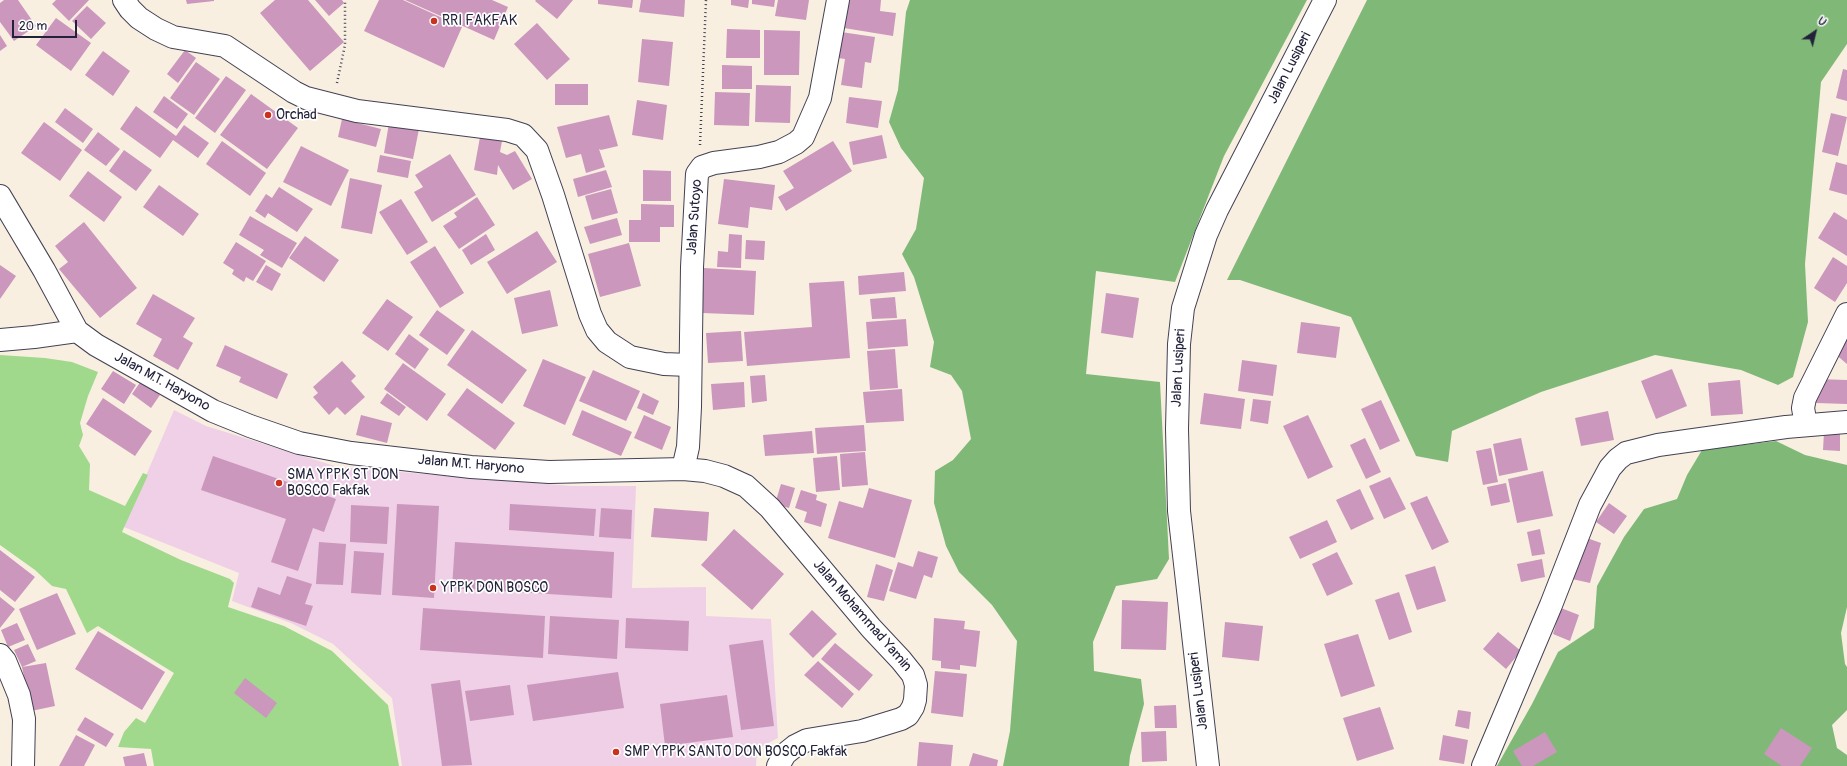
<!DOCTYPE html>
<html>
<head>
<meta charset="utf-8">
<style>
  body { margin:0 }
  #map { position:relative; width:1847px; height:766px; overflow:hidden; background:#f8efe1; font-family:Pangolin,sans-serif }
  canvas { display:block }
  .north { position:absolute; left:1795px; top:12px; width:40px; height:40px; -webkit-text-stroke:3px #fff; paint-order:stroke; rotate:35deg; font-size:11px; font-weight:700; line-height:16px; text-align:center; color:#22223b }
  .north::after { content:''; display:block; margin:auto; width:14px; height:18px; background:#22223b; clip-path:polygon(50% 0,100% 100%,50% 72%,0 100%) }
  .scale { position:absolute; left:12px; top:20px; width:65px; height:18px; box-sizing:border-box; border:2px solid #22223b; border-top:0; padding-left:5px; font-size:12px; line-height:14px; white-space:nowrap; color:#22223b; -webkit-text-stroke:3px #fff; paint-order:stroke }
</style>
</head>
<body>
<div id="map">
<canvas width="1847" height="766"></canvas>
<div class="north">U</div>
<div class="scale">20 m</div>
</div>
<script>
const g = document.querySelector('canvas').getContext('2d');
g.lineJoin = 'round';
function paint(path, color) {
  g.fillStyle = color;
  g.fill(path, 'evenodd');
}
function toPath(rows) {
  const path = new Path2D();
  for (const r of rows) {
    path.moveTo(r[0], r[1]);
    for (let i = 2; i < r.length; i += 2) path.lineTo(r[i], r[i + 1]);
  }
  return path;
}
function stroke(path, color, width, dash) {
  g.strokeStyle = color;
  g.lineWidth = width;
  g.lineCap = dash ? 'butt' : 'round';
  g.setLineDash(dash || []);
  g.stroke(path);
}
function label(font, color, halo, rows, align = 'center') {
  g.font = font + ' Pangolin,sans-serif';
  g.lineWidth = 3.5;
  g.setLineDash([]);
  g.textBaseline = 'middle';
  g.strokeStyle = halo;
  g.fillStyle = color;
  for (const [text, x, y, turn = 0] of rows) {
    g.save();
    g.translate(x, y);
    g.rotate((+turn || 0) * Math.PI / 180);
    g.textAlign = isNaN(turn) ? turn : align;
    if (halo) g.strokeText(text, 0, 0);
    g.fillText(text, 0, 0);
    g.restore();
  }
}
const built = toPath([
  [174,410,206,426,338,467,572,486,636,486,632,588,706,587,706,616,771,619,778,738,757,749,756,766,402,766,392,698,333,644,291,623,232,601,239,573,124,527]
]);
const green = toPath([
  [0,355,45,358,72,362,98,372,88,396,80,423,83,435,79,446,90,464,89,490,125,506,143,473,148,475,122,532,181,560,230,579,234,583,228,607,284,626,332,651,388,705,399,766,154,766,151,749,118,747,124,732,136,718,145,723,174,673,98,626,87,633,66,589,52,586,35,570,0,545]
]);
const forest = toPath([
  [910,0,1307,0,1224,156,1175,282,1096,271,1086,374,1160,382,1169,559,1157,579,1116,586,1093,642,1094,671,1141,679,1144,704,1130,756,1129,766,1003,766,1010,731,1017,641,992,605,959,572,946,546,934,503,935,471,953,460,971,439,962,391,951,375,930,367,934,342,914,277,902,254,916,229,924,178,901,148,889,122,898,90,906,12],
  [1367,0,1847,0,1847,44,1821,82,1805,264,1808,322,1793,377,1778,385,1741,370,1655,355,1541,392,1452,431,1448,462,1416,456,1351,317,1240,280,1227,280],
  [1776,441,1805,455,1847,465,1847,607,1841,633,1845,664,1847,667,1847,710,1832,725,1837,748,1847,755,1847,766,1497,766,1532,704,1558,652,1594,628,1597,586,1624,537,1644,509,1677,499,1687,475,1702,450]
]);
const building = toPath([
  [4,0,18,0,36,26,14,41,0,22,0,3],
  [56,0,89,0,69,21,52,4],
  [186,0,214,0,214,1,187,4],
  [275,0,308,0,344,42,310,71,260,13],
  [315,0,342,0,344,3,329,16],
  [379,0,403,0,462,27,444,68,364,31],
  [405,0,492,0,508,7,494,40],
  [536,0,573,0,557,19,535,1],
  [598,0,633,0,632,8,598,4],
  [641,0,685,0,684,17,639,12],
  [731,0,749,0,748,8,731,5],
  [752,0,775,0,774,7,752,4],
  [778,0,809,0,806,20,775,16],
  [848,0,881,0,880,11,896,13,893,36,844,28],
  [87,6,106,23,91,39,72,21],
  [56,18,91,43,71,71,36,45],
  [537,23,570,59,547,80,514,44],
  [727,29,760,30,760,58,726,58],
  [764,30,800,31,799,75,764,75],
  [841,32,875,37,871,63,865,62,862,88,841,85,845,59,838,58],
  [0,35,7,46,0,51],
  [642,39,673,42,669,86,638,82],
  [185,50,196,58,178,83,167,74],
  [103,51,130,71,113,96,85,75],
  [196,62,220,79,194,115,170,98],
  [722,65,752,66,752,89,722,89],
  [1843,69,1847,70,1847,101,1836,98],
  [226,76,246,90,215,133,195,118],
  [555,84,588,84,588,105,555,105],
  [756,85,791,86,790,123,755,122],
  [715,92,750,93,749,126,714,125],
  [251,94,298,128,267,169,220,135],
  [164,96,188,114,177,129,153,112],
  [849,97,882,101,878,128,846,123],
  [637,100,667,105,663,140,632,135],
  [136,106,176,136,184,125,209,143,198,158,173,140,160,158,120,129],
  [65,108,93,129,83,143,55,122],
  [1831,113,1847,117,1838,156,1822,152],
  [609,115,618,146,601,150,599,149,605,167,586,173,581,154,566,158,557,127],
  [342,119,381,129,376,147,338,137],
  [44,122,82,150,60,181,21,153],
  [389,123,419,129,413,159,384,153],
  [98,132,120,149,106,166,84,150],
  [882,135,887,158,853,165,849,142],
  [480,137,502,141,500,152,507,155,515,151,532,179,513,190,498,165,497,175,474,170],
  [222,141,266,173,250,196,206,164],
  [833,141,852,171,786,211,778,197,794,188,783,171],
  [301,146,349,170,331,206,283,182],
  [124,150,152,170,136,191,109,171],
  [450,154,476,195,432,222,414,192,423,187,415,175],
  [380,155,411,161,408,178,377,172],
  [1836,162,1847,165,1847,195,1829,190],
  [606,170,612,187,578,197,573,179],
  [643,170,671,171,671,201,643,201],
  [88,171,122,197,104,222,69,196],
  [350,178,382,185,372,234,341,228],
  [724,179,775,185,772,210,750,207,748,228,718,224],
  [159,185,199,214,183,236,143,207],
  [279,187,313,209,297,232,268,213,265,218,255,211,266,194,272,198],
  [611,189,618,213,592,220,585,196],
  [477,197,495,225,459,249,443,226,457,217,454,213],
  [401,199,428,242,407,255,379,212],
  [641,204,674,205,674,227,660,227,660,242,629,242,629,220,641,220],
  [1834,212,1847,220,1847,256,1818,238],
  [250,216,297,243,282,268,260,255,264,250,239,235],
  [617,218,622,235,590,244,584,227],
  [84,222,137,288,100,318,59,269,68,262,55,246],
  [537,231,557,262,507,294,487,262],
  [486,234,495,250,471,265,462,250],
  [729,234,742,235,741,268,717,267,718,251,728,252],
  [305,236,339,260,324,282,289,258],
  [746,240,765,241,764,260,745,259],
  [236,242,266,261,253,281,246,277,244,282,232,274,234,270,223,263],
  [629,243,641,286,600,297,588,254],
  [435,246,464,293,440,308,410,262],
  [1833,257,1847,266,1847,283,1835,302,1814,288],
  [0,265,16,276,0,299],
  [266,265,281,274,272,291,256,282],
  [704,268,756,271,754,315,702,313],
  [904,272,906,291,859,295,858,276],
  [844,281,850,358,747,366,744,332,812,327,809,283],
  [550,290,558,326,522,334,514,298],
  [1106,293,1139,298,1133,338,1101,333],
  [153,294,195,318,183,337,193,343,178,370,153,356,162,339,136,324],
  [895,297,897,318,872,319,870,299],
  [387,299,413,317,388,351,362,333],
  [437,310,465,330,447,355,419,335],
  [906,319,908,346,868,349,866,322],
  [1301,322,1340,327,1336,358,1297,353],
  [472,330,527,370,502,404,447,365],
  [741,331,743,361,708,363,706,333],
  [409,334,429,349,415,369,395,354],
  [1847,336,1847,364,1834,353],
  [225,345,288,374,277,399,239,382,241,377,216,366],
  [895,349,898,388,870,390,867,351],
  [543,359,586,377,565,425,523,406],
  [1242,360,1277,365,1273,396,1238,391],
  [342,361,356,376,351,381,365,397,345,415,337,407,329,415,313,397,318,393,313,387],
  [403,363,446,394,427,421,384,389],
  [1672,369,1687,406,1656,419,1641,381],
  [593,370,640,391,626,421,579,401],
  [113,371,136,385,124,404,101,389],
  [765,375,767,401,752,403,750,376],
  [1816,379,1847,380,1847,404,1816,403],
  [1740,380,1743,414,1711,416,1708,383],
  [141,381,160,395,151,408,132,394],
  [744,382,745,407,713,410,711,384],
  [467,388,515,423,495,450,447,415],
  [902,389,904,421,866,423,863,392],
  [387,393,406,407,399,416,380,403],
  [643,393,659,401,653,415,637,408],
  [1204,393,1245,399,1241,429,1200,424],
  [103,398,152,431,135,456,86,424],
  [1253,399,1271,401,1268,424,1250,421],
  [1381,400,1400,441,1380,450,1361,409],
  [582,410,632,432,621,456,572,435],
  [1608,411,1614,440,1581,446,1575,418],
  [361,415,392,423,387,443,356,435],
  [644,415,671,427,662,450,634,438],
  [1308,415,1333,467,1308,479,1283,426],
  [864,425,866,451,817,454,815,428],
  [812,431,814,453,765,456,763,435],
  [1824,432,1840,432,1840,451,1823,450],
  [1365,438,1381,472,1366,479,1350,445],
  [1521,438,1528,470,1499,476,1493,444],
  [1491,448,1498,482,1483,485,1476,451],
  [865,452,868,485,842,487,840,454],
  [213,456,336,499,324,532,313,528,298,571,271,562,286,519,201,490],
  [837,456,840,490,816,492,813,458],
  [1543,471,1553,516,1517,523,1508,479],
  [1390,477,1406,509,1384,519,1369,486],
  [1506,483,1510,502,1491,506,1487,487],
  [781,484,795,488,789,508,775,504],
  [869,488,912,500,895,558,828,538,839,501,863,508],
  [1360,489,1374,519,1351,530,1336,500],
  [801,490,817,495,816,500,827,504,821,527,804,522,807,512,795,508],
  [1427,496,1449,542,1432,550,1410,503],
  [1609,503,1627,516,1614,534,1596,522],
  [397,504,439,506,434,598,392,595],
  [510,504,596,509,594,536,509,530],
  [351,505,389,507,387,544,350,542],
  [601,508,632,510,631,539,599,537],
  [654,508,709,512,707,541,651,537],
  [1327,520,1337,542,1300,559,1289,537],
  [734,529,784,574,752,610,701,565],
  [1540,529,1545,554,1532,556,1527,532],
  [1584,537,1601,543,1590,583,1572,579],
  [319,542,346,544,343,585,316,584],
  [455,542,614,552,612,598,452,588],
  [0,550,35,577,15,602,0,590],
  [354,551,384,553,381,595,351,593],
  [918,551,938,557,932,578,924,575,916,599,889,591,898,562,913,567],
  [1337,552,1353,584,1327,596,1312,564],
  [1542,559,1545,577,1521,582,1517,564],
  [876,564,893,570,884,601,867,597],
  [1435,566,1446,601,1417,610,1405,575],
  [287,576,312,584,305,604,313,606,306,626,251,607,258,587,280,595],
  [1399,592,1412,632,1389,640,1375,600],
  [57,593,76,634,37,650,19,609],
  [0,597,15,609,0,628],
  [1122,600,1168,602,1166,650,1121,649],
  [423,608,545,616,543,658,420,650],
  [1561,608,1579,615,1570,641,1553,634],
  [812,610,837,634,813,658,789,634],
  [550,616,619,620,617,659,548,654],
  [626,618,689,621,688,651,625,648],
  [934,618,965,621,964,629,980,631,976,667,960,665,960,670,941,668,941,661,932,660],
  [1225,622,1263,626,1259,661,1222,657],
  [17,623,25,640,8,647,1,630],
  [98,631,165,672,142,710,75,669],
  [1498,632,1521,651,1506,669,1483,649],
  [1358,634,1375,686,1341,697,1324,644],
  [763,640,774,726,741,730,729,645],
  [835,643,873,675,859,691,821,659],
  [28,644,36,661,22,667,14,650],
  [818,661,854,694,842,708,804,675],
  [46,663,55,706,31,711,22,667],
  [935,671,967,674,963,717,931,713],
  [618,672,624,708,533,721,527,685],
  [245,678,277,703,266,718,234,693],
  [460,680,472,765,442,766,431,684],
  [510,685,514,715,470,721,465,691],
  [727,695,733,737,665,746,660,704],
  [1176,705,1177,728,1155,728,1154,706],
  [1380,707,1394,749,1357,761,1343,718],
  [1458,710,1471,712,1469,729,1455,726],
  [85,717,114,734,106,747,77,730],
  [1781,728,1812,748,1800,766,1782,766,1764,754],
  [1166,731,1167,761,1142,762,1141,732],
  [1545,732,1557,752,1533,766,1522,766,1513,751],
  [76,735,95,745,84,766,59,766],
  [1443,735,1468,740,1464,764,1439,760],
  [919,742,953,745,951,766,917,766],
  [144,753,147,766,125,766,123,757],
  [973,753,998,760,997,766,969,766]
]);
const path = toPath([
  [337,83,345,45,345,0],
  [700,145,706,0]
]);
const minor = toPath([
  [124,0,130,9,139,18,156,29,173,37,225,46,294,92,306,98,357,111,507,130,523,135,537,150,553,195,590,314,597,330,607,342,630,357,664,364,689,365],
  [1806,425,1803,408,1805,398,1847,314],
  [0,655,5,661,19,695,24,719,23,766],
  [1208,766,1179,511,1177,429,1179,344,1183,308,1206,235,1217,210,1325,0]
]);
const major = toPath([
  [0,196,44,270,77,331,96,345,213,411,250,426,299,443,351,453,471,467,549,472,683,469,705,471,724,476,746,486,770,508,871,628,901,660,913,675,916,685,915,700,913,707,908,715,901,719,862,731,807,740,795,746,785,754,778,766],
  [0,340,34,337,77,331],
  [683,469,688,447,690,407,692,267,697,174,702,167,714,163,759,157,779,152,796,143,803,137,820,98,838,0],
  [1483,766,1551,605,1590,505,1610,468,1618,459,1626,453,1658,445,1786,427,1847,422]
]);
const markers = [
  [434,21,4,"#c8321e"],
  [268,115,4,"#c8321e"],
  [279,483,4,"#c8321e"],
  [433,588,4,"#c8321e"],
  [616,752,4,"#c8321e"]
];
const poiNames = [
  ["RRI FAKFAK",442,21],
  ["Orchad",276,115],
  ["SMA YPPK ST DON",287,475],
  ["BOSCO Fakfak",287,491],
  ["YPPK DON BOSCO",441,588],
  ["SMP YPPK SANTO DON BOSCO Fakfak",624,752]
];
const streetNames = [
  ["Jalan Lusiperi",1290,68,-63],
  ["Jalan Sutoyo",695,217,-86],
  ["Jalan Lusiperi",1179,368,-87],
  ["Jalan M.T. Haryono",162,382,29],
  ["Jalan M.T. Haryono",471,465,5],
  ["Jalan Mohammad Yamin",862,616,49],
  ["Jalan Lusiperi",1199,691,-97]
];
paint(built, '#efd0e6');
paint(green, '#a0d98b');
paint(forest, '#80b977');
paint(building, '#cb97bc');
stroke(minor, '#424154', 24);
stroke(major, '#424154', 24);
stroke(path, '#424154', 2.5, [1, 3]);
stroke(minor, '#fff', 22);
stroke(major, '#fff', 22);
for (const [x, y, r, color] of markers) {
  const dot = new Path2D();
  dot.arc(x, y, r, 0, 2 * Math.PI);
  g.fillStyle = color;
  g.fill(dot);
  stroke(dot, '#fff', 1.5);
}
label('14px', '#22223b', '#fff', poiNames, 'left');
label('14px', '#22223b', '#fff', streetNames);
</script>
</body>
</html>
